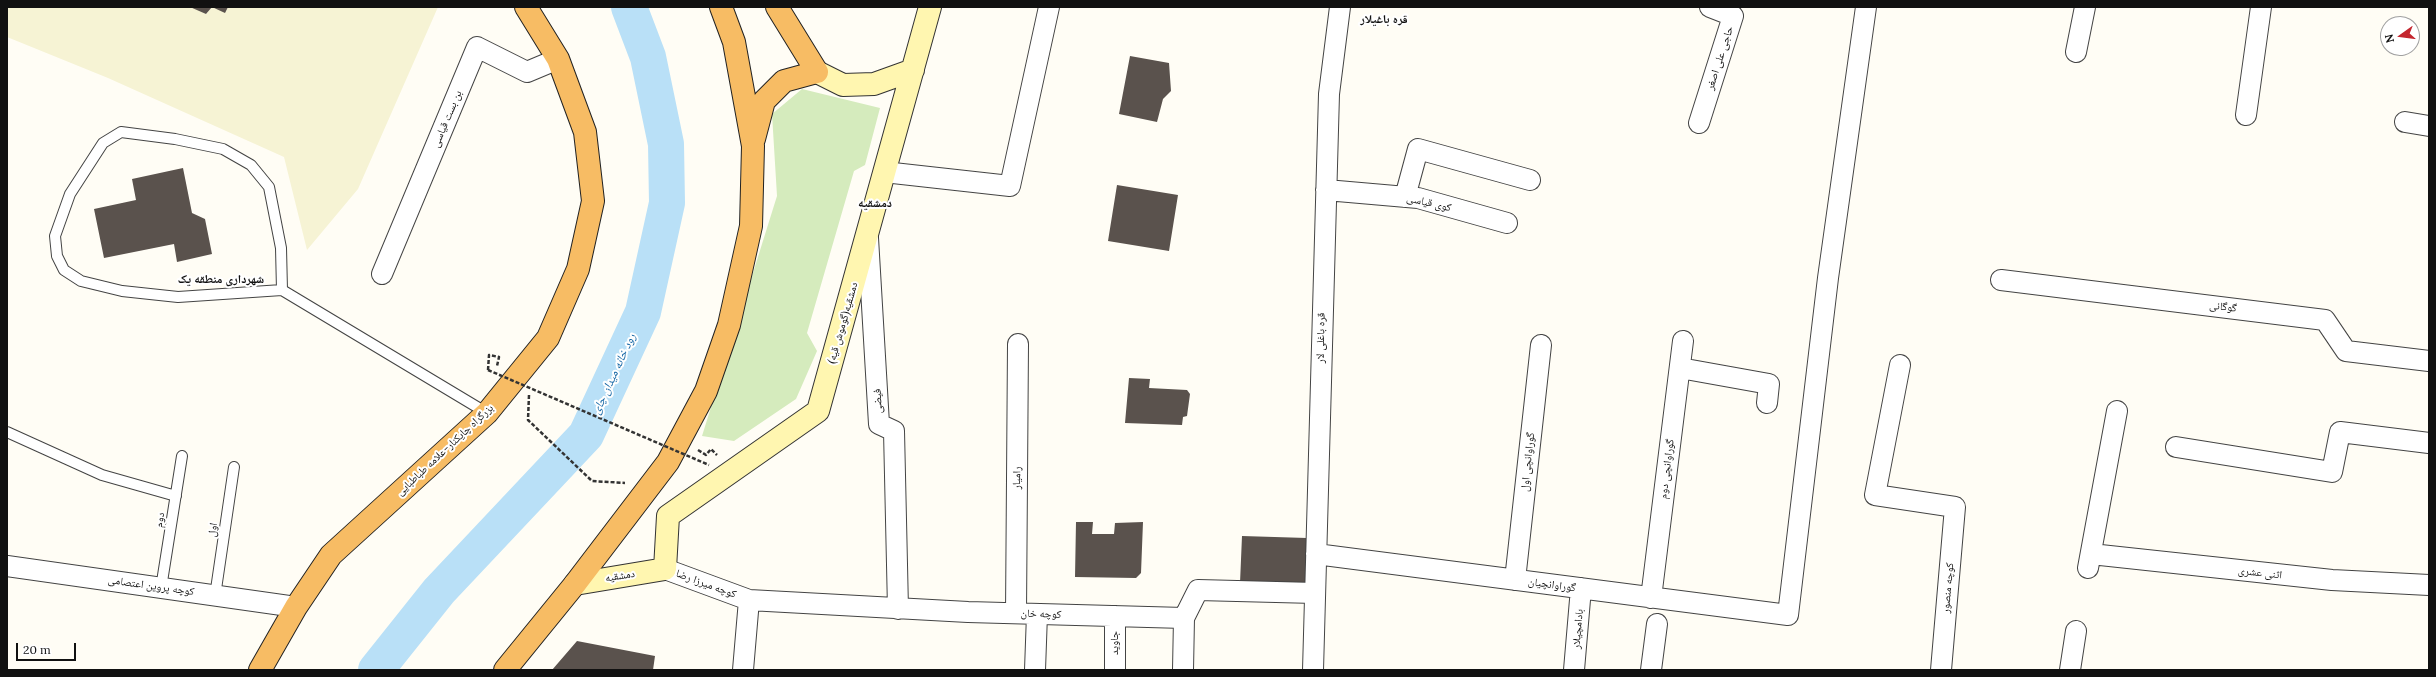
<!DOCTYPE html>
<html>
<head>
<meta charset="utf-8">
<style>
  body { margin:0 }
  #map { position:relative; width:2436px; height:677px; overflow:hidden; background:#fffdf5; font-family:Lora,serif }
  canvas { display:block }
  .frame { position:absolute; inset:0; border:8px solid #111; pointer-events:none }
  .north { position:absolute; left:2380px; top:16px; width:40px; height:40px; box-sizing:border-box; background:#fff; border:1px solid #a0a0a0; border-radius:50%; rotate:256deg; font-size:11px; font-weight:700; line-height:16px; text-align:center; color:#111 }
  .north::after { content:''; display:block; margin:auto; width:14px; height:18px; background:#c4262e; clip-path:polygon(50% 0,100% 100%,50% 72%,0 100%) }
  .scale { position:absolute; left:16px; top:643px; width:60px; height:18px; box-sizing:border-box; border:2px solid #111; border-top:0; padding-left:5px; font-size:12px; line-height:14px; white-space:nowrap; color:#111; -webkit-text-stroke:3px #fff; paint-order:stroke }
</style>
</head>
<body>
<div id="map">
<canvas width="2436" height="677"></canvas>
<div class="frame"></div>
<div class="north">N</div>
<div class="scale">20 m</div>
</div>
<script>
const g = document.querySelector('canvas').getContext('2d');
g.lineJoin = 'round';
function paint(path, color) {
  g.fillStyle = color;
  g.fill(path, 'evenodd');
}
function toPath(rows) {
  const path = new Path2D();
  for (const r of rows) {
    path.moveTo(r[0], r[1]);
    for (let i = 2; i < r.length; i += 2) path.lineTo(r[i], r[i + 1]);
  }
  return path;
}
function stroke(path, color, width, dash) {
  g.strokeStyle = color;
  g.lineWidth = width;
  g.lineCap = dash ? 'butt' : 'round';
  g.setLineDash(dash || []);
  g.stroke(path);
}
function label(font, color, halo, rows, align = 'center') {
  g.font = font + ' Lora,"Noto Naskh Arabic",serif';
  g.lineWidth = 4;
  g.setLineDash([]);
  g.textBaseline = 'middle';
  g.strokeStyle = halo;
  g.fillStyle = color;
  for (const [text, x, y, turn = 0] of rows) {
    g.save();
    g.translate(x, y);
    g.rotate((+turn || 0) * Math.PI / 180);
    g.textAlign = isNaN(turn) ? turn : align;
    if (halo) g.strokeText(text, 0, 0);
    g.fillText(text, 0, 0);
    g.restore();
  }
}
const farmland = toPath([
  [7,7,193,7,206,14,212,7,225,12,228,7,438,7,358,189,307,250,284,157,108,78,7,37]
]);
const green = toPath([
  [802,89,880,108,865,165,854,171,807,333,817,351,796,399,734,441,702,436,777,196,772,114]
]);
const river = toPath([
  [376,670,439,591,586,435,643,312,667,203,666,144,648,57,629,7]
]);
const building = toPath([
  [190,7,228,7,225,13,212,7,206,14],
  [1130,56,1169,63,1171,91,1163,99,1157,122,1119,114],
  [183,168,192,213,205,219,212,254,177,262,174,244,104,258,94,209,136,200,132,179],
  [1117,185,1178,195,1169,251,1108,241],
  [1129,378,1150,379,1149,388,1187,390,1190,394,1187,416,1183,417,1182,425,1125,423],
  [1076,522,1093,522,1092,534,1114,534,1115,523,1143,522,1141,573,1136,578,1075,577],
  [1242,536,1307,538,1306,585,1240,583],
  [577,641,655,656,653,670,552,670]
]);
const path = toPath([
  [488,370,489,355,499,357,497,366],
  [529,395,528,420,592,481,625,483],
  [698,450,706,455,711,449,717,455]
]);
const service = toPath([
  [282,290,178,297,122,291,81,281,64,270,57,256,55,236,70,194,103,143,121,132,175,139,223,149,251,165,269,187,281,248,282,290,487,413],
  [7,432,102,475,176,496],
  [161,588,182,456],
  [215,596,234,467]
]);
const minor = toPath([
  [2076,52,2085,7],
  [2246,115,2261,7],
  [2405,122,2429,126],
  [1699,123,1733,16,1710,7],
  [884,172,1010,186,1049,7],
  [1326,190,1418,198,1507,223],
  [1405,197,1418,149,1530,180],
  [868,238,879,424,894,431,898,609],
  [382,274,477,47,527,72,558,59],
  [2001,280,2325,320,2346,351,2429,361],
  [1900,365,1875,495,1955,507,1941,670],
  [1680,368,1769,384,1767,403],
  [2176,447,2332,472,2340,432,2429,443],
  [1316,554,1788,615,1828,278,1866,7],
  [2091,554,2332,580,2429,585],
  [7,566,296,607],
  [2088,568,2117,411],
  [665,569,749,600,968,612,1184,618,1198,590,1315,593],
  [1515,580,1541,345],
  [1651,598,1683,341],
  [1016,613,1018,344],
  [1115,616,1115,670],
  [743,670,749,600],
  [1035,670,1037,614],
  [1183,670,1184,618],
  [1313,670,1329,94,1340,7],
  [1574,670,1581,588],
  [1651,670,1657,624],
  [2070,670,2076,631]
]);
const secondary = toPath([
  [817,72,843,85,874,84,913,70],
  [575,584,665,569,668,516,818,411,930,7]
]);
const trunk = toPath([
  [754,139,764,101,784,81,817,72,777,7],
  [260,670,296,607,331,555,487,413,548,338,578,269,593,201,585,132,558,59,526,7],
  [505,670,575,584,668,462,706,391,729,325,751,226,753,146,734,42,721,7]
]);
const pathBridge = toPath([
  [488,370,709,465]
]);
const streetNames = [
  ["حاجی علی اصغر",1720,58,-72],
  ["بن بست قیاسی",447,119,-67],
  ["کوی قیاسی",1429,203,13],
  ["گوگانی",2223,307,7],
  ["دمشقیه(گوموش قیه)",843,323,-74],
  ["قره باغلی لار",1321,338,-89],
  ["فیضی",878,401,-93],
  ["بزرگراه چایکنار-علامه طباطبایی",445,450,-43],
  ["گوراوانچی اول",1528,462,-84],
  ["گوراوانچی دوم",1667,469,-83],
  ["رامیار",1017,478,-89],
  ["دوم",160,520,-81],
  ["اول",213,530,-81],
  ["اثنی عشری",2260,573,6],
  ["دمشقیه",620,576,-9],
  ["کوچه میرزا رضا",706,584,20],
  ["گوراوانچیان",1552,585,8],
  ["کوچه پروین اعتصامی",151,586,8],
  ["کوچه منصور",1948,588,-85],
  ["کوچه خان",1041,614,2],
  ["بادامچیلار",1578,629,-85],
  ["جاوید",1115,643,-90]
];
const neighbourhoodNames = [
  ["قره باغیلار",1384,20],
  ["دمشقیه",875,204],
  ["شهرداری منطقه یک",221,280]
];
const waterNames = [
  ["رود خانه میدان چای",614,374,-65]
];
paint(farmland, '#f6f3d4');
paint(green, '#d5ebbd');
stroke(river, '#b9e0f7', 36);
paint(building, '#5a524d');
stroke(service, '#444', 12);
stroke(minor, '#444', 22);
stroke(secondary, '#333', 24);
stroke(trunk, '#222', 24);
stroke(path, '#333', 2.5, [4, 2]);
stroke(service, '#fff', 10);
stroke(minor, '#fff', 20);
stroke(secondary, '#fff6b0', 22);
stroke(trunk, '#f7bc64', 22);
stroke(pathBridge, '#333', 2.5, [4, 2]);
label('11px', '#111', '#fff', streetNames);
label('bold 12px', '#111', '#fff', neighbourhoodNames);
label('italic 12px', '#1768a6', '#fff', waterNames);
</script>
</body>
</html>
